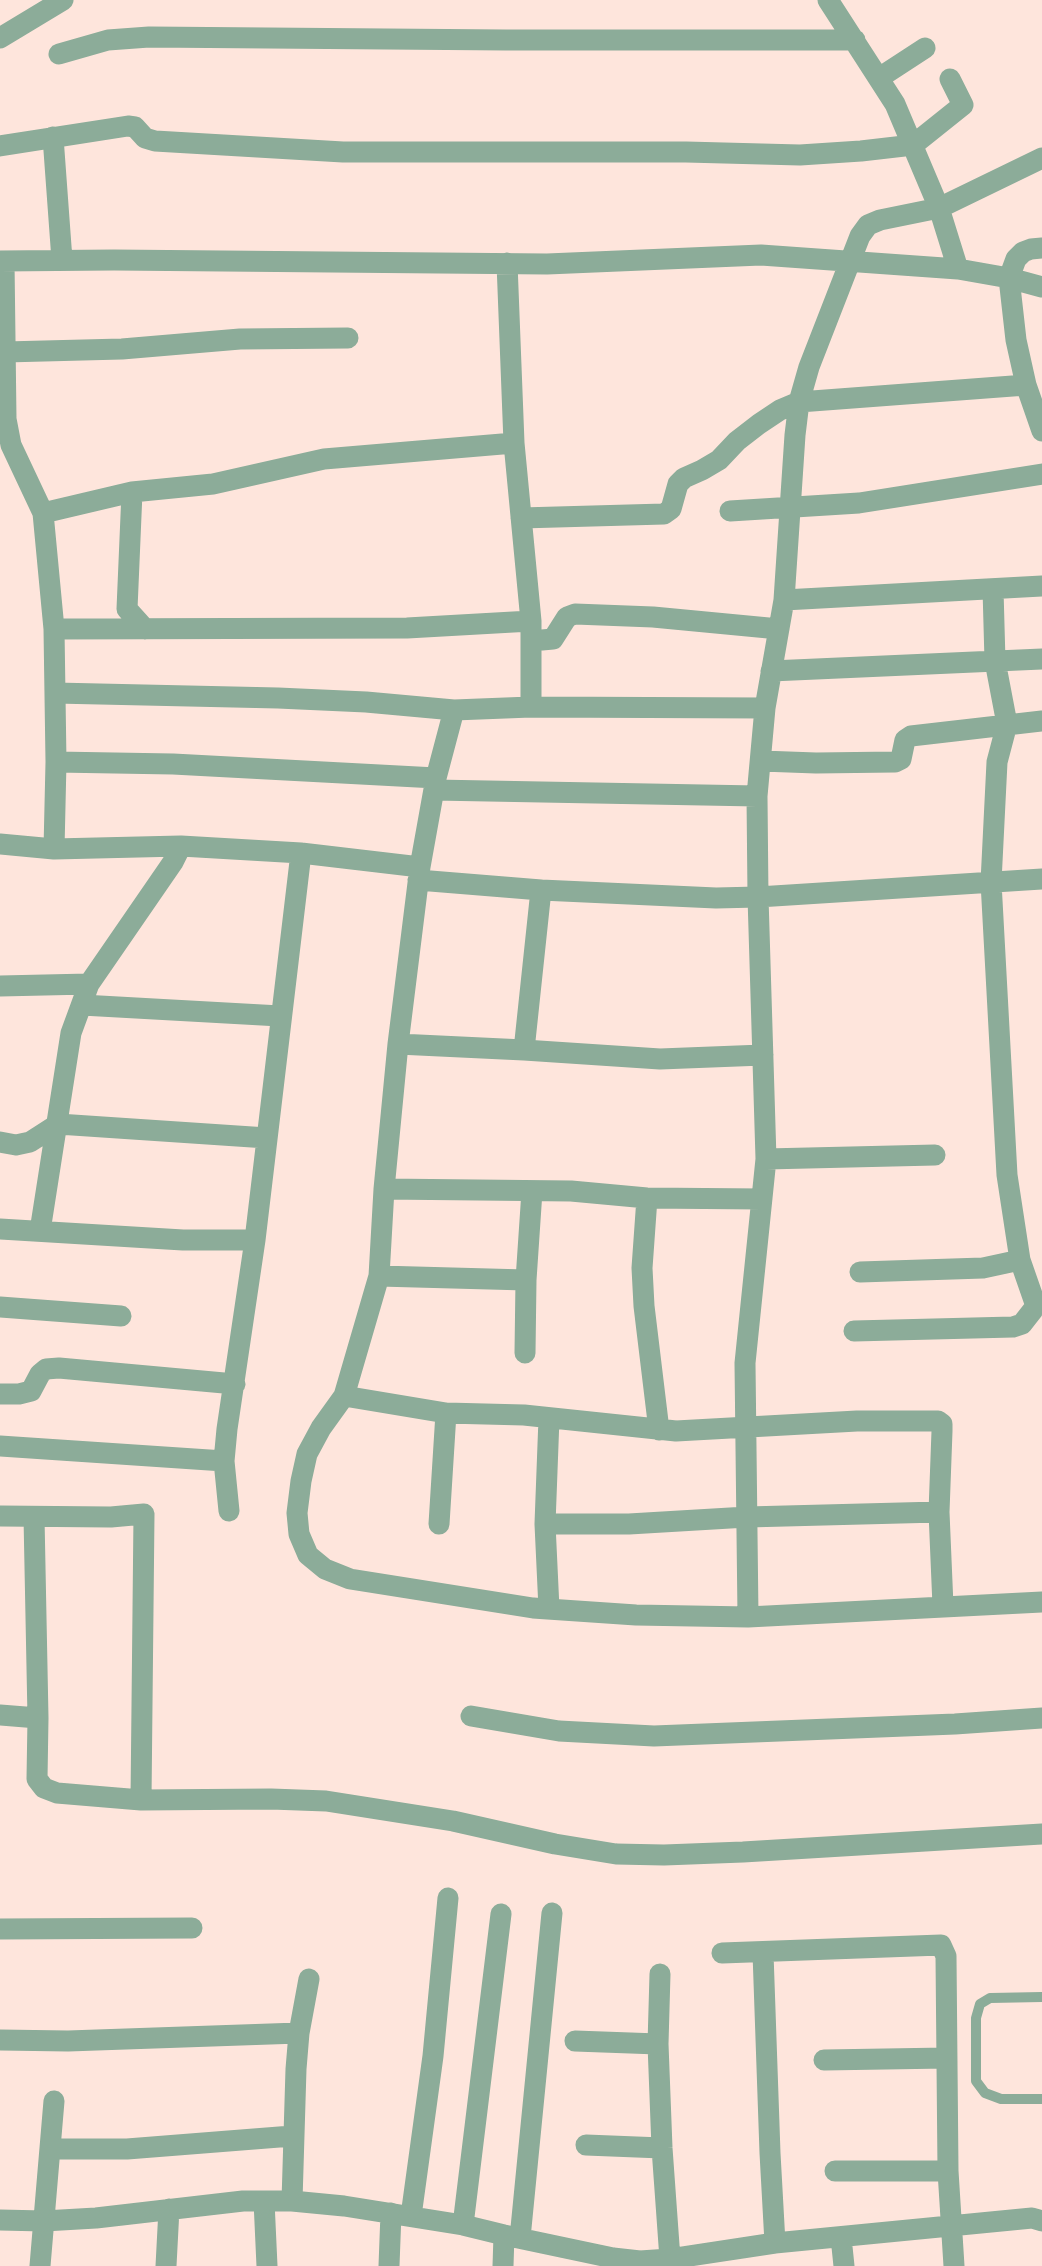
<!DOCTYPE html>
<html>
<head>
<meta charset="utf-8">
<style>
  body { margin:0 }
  canvas { display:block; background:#fee5dc }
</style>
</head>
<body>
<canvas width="1042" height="2266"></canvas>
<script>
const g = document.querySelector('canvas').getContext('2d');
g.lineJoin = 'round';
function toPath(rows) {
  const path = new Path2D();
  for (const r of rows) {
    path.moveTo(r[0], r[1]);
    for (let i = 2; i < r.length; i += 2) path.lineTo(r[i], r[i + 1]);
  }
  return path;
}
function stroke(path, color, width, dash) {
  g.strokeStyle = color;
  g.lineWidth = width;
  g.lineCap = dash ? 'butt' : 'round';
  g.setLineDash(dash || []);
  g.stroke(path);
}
const service = toPath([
  [1042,1997,990,1998,980,2004,976,2018,976,2081,985,2093,1001,2099,1042,2099]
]);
const minor = toPath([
  [828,0,895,104,939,208,958,269],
  [0,38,63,0],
  [59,54,108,40,149,37,506,40,855,40],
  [879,78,925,48],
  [53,137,62,260],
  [0,146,128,126,135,127,145,138,155,141,343,152,686,152,800,155,861,151,913,145,963,105,950,79],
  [1042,248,1031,249,1023,252,1016,259,1009,278,1016,340,1026,385,1042,431],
  [0,261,114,260,547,264,761,255,958,269,1009,278,1042,287],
  [4,261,6,419,11,445,43,513,54,629,56,762,54,849],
  [507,263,514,443,531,621,531,707],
  [5,352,122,349,240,339,348,338],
  [132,492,127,609,145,629],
  [730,511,859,503,1042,474],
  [43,513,132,492,213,484,324,459,514,443],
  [521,518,664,514,671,509,678,484,684,478,702,470,719,460,737,441,759,424,780,410,799,402,1026,385],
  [993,589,995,661,1007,724,997,762,991,882,1007,1175,1020,1260,1036,1306],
  [784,600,1042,586],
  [54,629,407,628,531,621],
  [531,641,553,639,567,617,575,614,653,617,779,629],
  [771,671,1042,659],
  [55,693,278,698,366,702,454,710],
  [761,761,816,763,895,762,901,759,905,740,911,736,1042,721],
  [56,762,173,764,436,778,420,867,398,1044,384,1189,379,1276,344,1396,321,1428,307,1454,301,1481,297,1513,299,1534,308,1555,325,1569,350,1579,533,1608,636,1615,748,1617,1042,1602],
  [436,778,454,710,531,707,765,708],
  [434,790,757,796],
  [0,844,54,849,181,846,301,853,420,867],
  [418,880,541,890,716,898,758,897,1042,879],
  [0,986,89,984],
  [82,1005,280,1016],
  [398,1044,524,1050,660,1059,763,1055],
  [524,1050,541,890],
  [0,1142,16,1145,30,1142,58,1124,267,1138],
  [766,1159,935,1155],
  [384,1189,571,1191,647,1198,762,1199],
  [647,1198,642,1268,644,1306,659,1430],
  [0,1229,183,1240,255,1240],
  [40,1231,71,1033,89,984,173,862,181,846],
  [860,1272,983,1268,1020,1260],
  [379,1276,526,1280],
  [0,1307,121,1316],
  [854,1331,1013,1327,1022,1324,1036,1306,1042,1304],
  [525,1353,526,1280,532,1191],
  [0,1394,19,1394,31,1391,40,1374,46,1369,59,1368,235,1384],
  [344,1396,446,1413,524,1415,676,1431,857,1421,938,1421,942,1424,942,1431,939,1512,943,1606],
  [549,1418,545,1524,549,1609],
  [0,1446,224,1461],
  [229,1511,224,1461,227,1429,255,1240,301,853],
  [0,1516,111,1517,144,1514,141,1800],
  [34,1517,38,1718,37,1779,44,1788,57,1793,141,1800,271,1799,326,1801,453,1821,555,1844,616,1854,664,1855,743,1852,1042,1834],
  [439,1524,446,1413],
  [545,1524,629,1524,747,1517,939,1512],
  [748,1617,745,1363,766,1159,758,897,757,796,765,708,784,600,795,435,799,402,809,367,860,236,868,225,880,220,939,208,1042,158],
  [0,1715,38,1718],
  [471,1716,559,1731,654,1736,955,1724,1042,1718],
  [0,1929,192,1928],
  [722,1953,941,1945,946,1956,948,2171,954,2266],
  [763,1953,770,2153,775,2243],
  [660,1974,658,2044,662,2148,670,2259],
  [0,2040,68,2041,299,2033],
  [575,2041,658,2044],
  [824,2060,946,2058],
  [586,2145,662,2148],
  [50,2149,127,2149,292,2136],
  [835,2171,948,2171],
  [264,2201,267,2266],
  [292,2201,296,2069,299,2033,309,1979],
  [411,2216,433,2056,448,1898],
  [0,2220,44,2221,96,2218,243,2201,292,2201,344,2206,463,2225,504,2235,613,2258,640,2261,670,2259,775,2243,1032,2218,1042,2221],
  [463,2225,501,1914],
  [841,2237,844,2266],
  [520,2238,552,1913],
  [40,2266,54,2101],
  [166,2266,169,2209],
  [389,2266,391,2213],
  [503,2266,504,2235]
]);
stroke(service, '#8cac99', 10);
stroke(minor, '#8cac99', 21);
</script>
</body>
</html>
